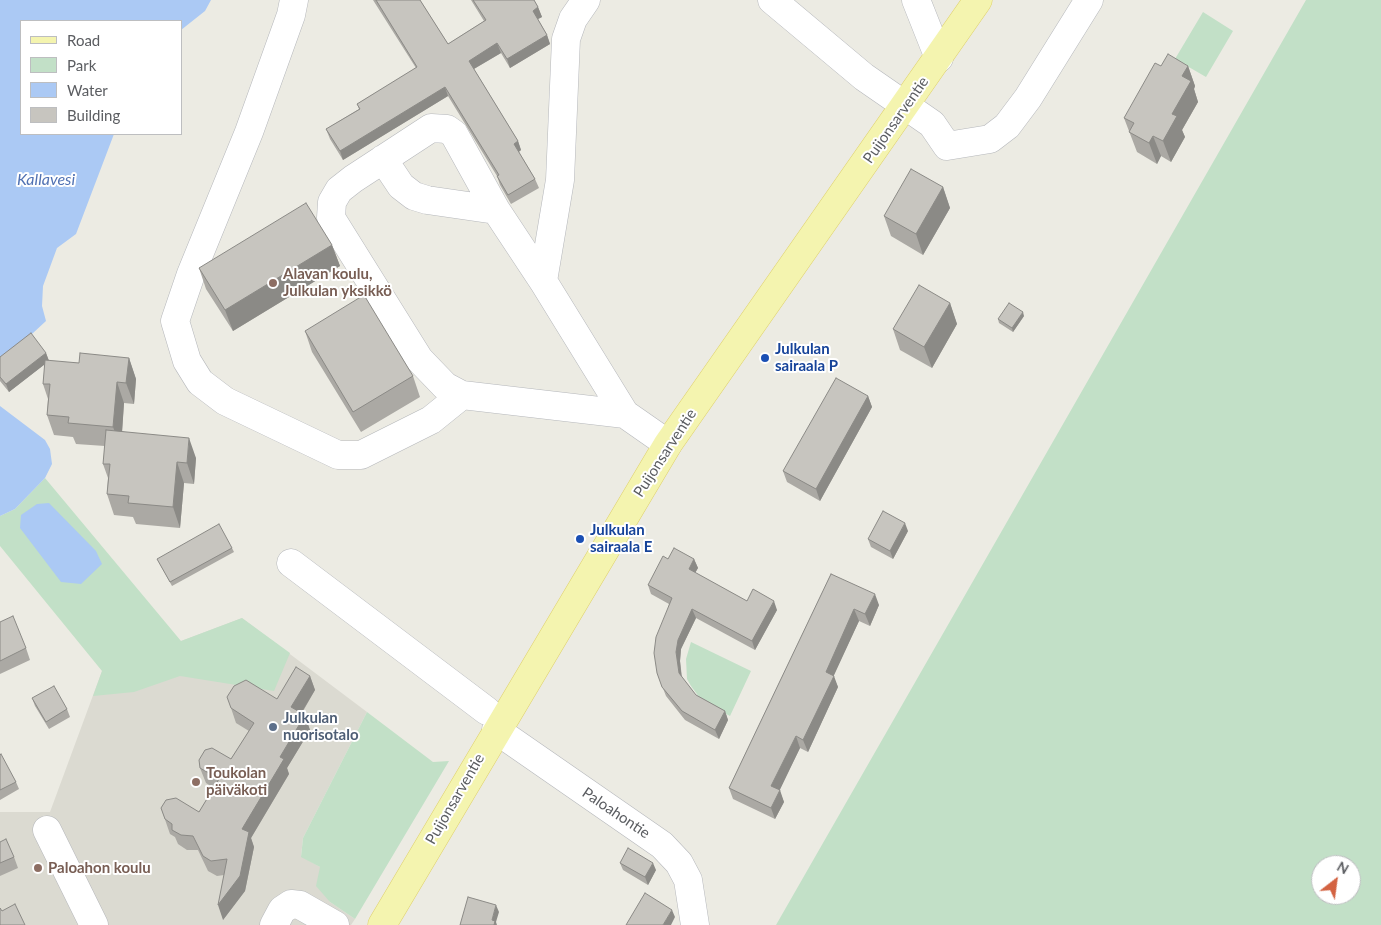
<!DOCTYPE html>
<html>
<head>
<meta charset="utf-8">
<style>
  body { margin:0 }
  #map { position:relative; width:1381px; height:925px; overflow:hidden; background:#ecebe3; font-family:Lato,sans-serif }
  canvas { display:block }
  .legend { position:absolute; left:20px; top:20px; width:162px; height:115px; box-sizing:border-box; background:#fff; border:1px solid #bdbec0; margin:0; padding:6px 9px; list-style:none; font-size:15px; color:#5b5d61 }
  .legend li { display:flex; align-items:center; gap:10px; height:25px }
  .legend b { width:25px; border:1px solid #bdbec0 }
  .north { position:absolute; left:1311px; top:855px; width:50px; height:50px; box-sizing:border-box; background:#fff; border:1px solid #bdbec0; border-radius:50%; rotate:30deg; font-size:14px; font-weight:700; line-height:20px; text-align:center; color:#5b5d61 }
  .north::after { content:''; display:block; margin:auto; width:18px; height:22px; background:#d36342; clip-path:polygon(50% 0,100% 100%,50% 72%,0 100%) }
</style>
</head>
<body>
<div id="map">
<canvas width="1381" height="925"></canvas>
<ul class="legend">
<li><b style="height:6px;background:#f4f4af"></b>Road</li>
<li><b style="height:14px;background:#c2e0c7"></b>Park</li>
<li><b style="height:14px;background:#abc9f4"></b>Water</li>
<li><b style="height:14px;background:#c7c5bf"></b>Building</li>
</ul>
<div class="north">N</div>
</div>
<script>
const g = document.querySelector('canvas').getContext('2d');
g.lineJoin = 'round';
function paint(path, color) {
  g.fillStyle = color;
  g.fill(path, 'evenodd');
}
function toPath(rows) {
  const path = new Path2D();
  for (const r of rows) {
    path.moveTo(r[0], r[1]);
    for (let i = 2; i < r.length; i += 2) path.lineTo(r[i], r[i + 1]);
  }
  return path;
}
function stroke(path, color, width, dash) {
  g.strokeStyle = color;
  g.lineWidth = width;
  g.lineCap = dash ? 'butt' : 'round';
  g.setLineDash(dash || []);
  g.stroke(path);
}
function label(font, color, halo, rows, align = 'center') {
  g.font = font + ' Lato,sans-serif';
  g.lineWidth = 4;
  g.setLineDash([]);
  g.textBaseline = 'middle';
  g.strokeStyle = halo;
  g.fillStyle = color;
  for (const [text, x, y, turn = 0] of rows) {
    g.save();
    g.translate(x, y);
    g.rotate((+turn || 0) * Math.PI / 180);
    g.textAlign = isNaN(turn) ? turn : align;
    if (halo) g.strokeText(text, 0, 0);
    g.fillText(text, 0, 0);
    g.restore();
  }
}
const education = toPath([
  [242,618,367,712,303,838,301,856,320,867,330,902,355,919,351,925,0,925,0,812,50,812,102,671]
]);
const green = toPath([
  [1306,0,1381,0,1381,925,776,925],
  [1321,865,1351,865,1351,895,1321,895],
  [1203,12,1233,31,1206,77,1175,59],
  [45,478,181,641,242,618,290,653,274,691,180,676,134,692,93,696,102,671,0,546,0,516,15,509],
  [691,642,751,671,730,716,702,701,691,686,687,679,686,659],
  [367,712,433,762,449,761,355,919,330,902,316,886,320,867,301,857,303,838]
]);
const water = toPath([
  [0,0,211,0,205,11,181,30,181,21,21,21,21,134,114,134,76,234,57,248,43,286,42,306,46,321,7,357,0,357],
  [0,406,45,440,50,449,52,464,45,478,15,509,0,516],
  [49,503,96,551,102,564,81,584,61,582,20,528,21,515,37,504]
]);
const minor = toPath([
  [294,0,291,15,249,132,191,274,175,321,187,361,200,382,225,401,338,455,361,455,431,420,462,395],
  [586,0,573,19,566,39,560,180,543,281,625,414],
  [772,0,864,77,932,124,947,146,990,139,1007,126,1028,98,1089,0],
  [916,0,939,58],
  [383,159,401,186,414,196,427,200,496,210],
  [543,281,496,210,454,134,447,129,431,128,353,179,339,190,332,202,331,218,419,359,445,386,462,395,625,414,668,444],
  [291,563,487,711],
  [496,730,662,845,679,863,688,880,695,925],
  [47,830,94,925],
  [274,925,282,910,291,904,300,905,335,925]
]);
const major = toPath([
  [382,925,668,444,978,0]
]);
const wall = toPath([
  [373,0,420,0,448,44,484,21,471,0,534,0,538,7,542,17,538,19,547,35,550,44,510,68,501,53,474,69,518,141,521,150,519,152,535,179,539,188,511,204,500,185,497,176,448,96,343,160,330,139,326,129,359,109,357,104,416,68],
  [1161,66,1188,66,1195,86,1194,89,1198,102,1182,130,1185,137,1171,162,1161,156,1157,164,1137,152,1124,118],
  [943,187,950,208,923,255,891,236,884,216],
  [332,245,340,266,233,331,206,289,199,268],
  [950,303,957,324,932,368,900,350,893,329],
  [1024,316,1013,332,999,323,998,319],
  [305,331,413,376,420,397,361,432,312,352],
  [46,353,49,361,79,363,129,358,136,379,134,404,124,403,122,431,196,458,194,484,184,483,180,528,136,524,133,517,114,515,107,494,108,478,103,464,105,446,76,444,73,437,54,435,47,415,48,399,43,384,45,364,9,392,0,381,0,357],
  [868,396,872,407,820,501,787,482,783,471],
  [908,531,893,559,871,547,868,539],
  [232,548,234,552,172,586,157,559],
  [668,559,694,559,698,568,695,573,747,601,777,610,755,650,696,618,681,649,680,661,682,677,696,695,725,711,728,720,719,739,685,720,666,696,657,673,669,604,651,594,648,585],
  [831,574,879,605,870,626,859,621,833,676,838,687,808,752,800,748,779,790,784,802,775,819,733,799,729,788],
  [0,622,26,648,30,660,0,674],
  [310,676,315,690,302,713,310,730,287,768,289,774,251,838,254,847,245,891,223,920,224,875,217,876,208,871,198,850,187,850,178,844,175,837,170,834,161,808,199,812,214,788,206,783,200,768,231,759,249,731,236,723,231,708,277,699],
  [32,698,67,709,70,717,49,729,35,706],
  [0,755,16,782,19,789,0,800],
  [0,842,14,857,18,868,0,876],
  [620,863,656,870,648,885,623,870]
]);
const shadedWall = toPath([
  [538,7,542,17,536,20,533,11],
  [547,35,550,44,510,68,507,59],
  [497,43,501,53,472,70,469,61],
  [1188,66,1195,86,1194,89,1198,102,1182,130,1185,137,1171,162,1163,141,1172,114,1182,76],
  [445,87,448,96,343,160,340,151],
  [1153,136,1161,156,1157,164,1149,143],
  [518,141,521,150,517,153,514,144],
  [943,187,950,208,923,255,916,234],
  [332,245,340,266,233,331,225,310],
  [950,303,957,324,932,368,924,347],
  [1023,312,1024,316,1013,332,1012,328],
  [46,353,49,361,9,392,6,384],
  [129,358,136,379,134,404,126,383],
  [117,382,124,403,121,448,113,427],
  [868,396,872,407,820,501,816,489],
  [189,438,196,458,194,484,187,463],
  [177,462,184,483,180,528,173,507],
  [905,523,908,531,893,559,890,551],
  [694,559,698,568,692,578,689,569],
  [875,594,879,605,870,626,865,614],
  [774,601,777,610,755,650,752,641],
  [692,609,696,618,681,649,680,661,682,682,679,673,676,652,678,640],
  [854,609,859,621,830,684,826,672],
  [310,676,315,690,296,722,291,707],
  [834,676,838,687,808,752,803,740],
  [725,711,728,720,719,739,715,730],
  [305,715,310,730,287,768,289,774,251,838,254,847,245,891,223,920,218,905,242,829,280,757],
  [796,736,800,748,776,798,771,786],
  [780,790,784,802,775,819,771,808],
  [653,863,656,870,648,885,645,877],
  [496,905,499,912,496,922,497,925,494,925,492,920],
  [672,910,675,917,671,925,663,925]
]);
const building = toPath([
  [376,0,420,0,448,44,486,20,473,0,534,0,538,7,533,11,547,35,507,59,497,43,469,61,518,141,514,144,535,179,508,195,497,176,499,175,445,87,340,151,326,129,360,109,357,104,417,67,376,0],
  [1168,54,1188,66,1182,76,1191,81,1172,114,1177,116,1163,141,1153,136,1149,143,1129,132,1134,123,1124,118,1155,63,1161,66,1168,54],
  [911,169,943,187,916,234,884,216,911,169],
  [306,203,332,245,225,310,199,268,306,203],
  [919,285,950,303,924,347,893,329,919,285],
  [364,295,413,376,353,412,305,331,364,295],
  [1009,303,1023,312,1012,328,998,319,1009,303],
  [31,333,46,353,6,384,0,377,0,357,31,333],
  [80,353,129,358,126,383,117,382,113,427,68,423,69,417,47,415,50,384,43,384,45,360,79,363,80,353],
  [836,378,868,396,816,489,783,471,836,378],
  [106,430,189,438,187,463,177,462,173,507,128,503,129,496,107,494,110,464,103,464,106,430],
  [883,511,905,523,890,551,868,539,883,511],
  [219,524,232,548,170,582,157,559,219,524],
  [674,548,694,559,689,569,747,601,753,589,774,601,752,641,692,609,678,640,676,652,679,673,696,695,725,711,715,730,682,711,662,687,657,673,654,653,656,637,672,598,648,585,663,556,668,559,674,548],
  [831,574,875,594,865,614,854,609,826,672,834,676,803,740,796,736,771,786,780,790,771,808,729,788,831,574],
  [13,616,26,648,0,661,0,622,13,616],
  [296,667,310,676,291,707,305,715,280,757,284,759,242,829,249,832,240,876,218,905,227,859,211,861,203,856,193,836,181,835,172,830,172,824,165,819,161,808,166,800,176,798,199,812,219,779,200,768,199,760,205,750,212,748,231,759,254,723,231,708,227,697,234,686,246,680,277,699,296,667],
  [54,686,67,709,46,722,32,698,54,686],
  [1,754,16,782,0,790,0,755,1,754],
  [6,839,14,857,0,863,0,842,6,839],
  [628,848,653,863,645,877,620,863,628,848],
  [645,893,672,910,663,925,626,925,645,893],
  [468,897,496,905,492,920,495,921,494,925,460,925,468,897],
  [15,904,25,925,0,925,0,908,2,911,15,904]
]);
const markers = [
  [273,283,5,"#8d6e63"],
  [765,358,5,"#1a4fb4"],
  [580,539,5,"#1a4fb4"],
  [273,727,5,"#5c6f8a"],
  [196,782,5,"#8d6e63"],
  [38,868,5,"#8d6e63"]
];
const streetNames = [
  ["Puijonsarventie",896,120,-55],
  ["Puijonsarventie",665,453,-57],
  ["Puijonsarventie",455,799,-60],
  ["Paloahontie",616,813,34]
];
const educationNames = [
  ["Alavan koulu,",283,274],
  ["Julkulan yksikkö",283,291],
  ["Toukolan",206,773],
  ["päiväkoti",206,790],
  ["Paloahon koulu",48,868]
];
const transitNames = [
  ["Julkulan",775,349],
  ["sairaala P",775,366],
  ["Julkulan",590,530],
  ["sairaala E",590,547]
];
const serviceNames = [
  ["Julkulan",283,718],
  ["nuorisotalo",283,735]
];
const waterNames = [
  ["Kallavesi",46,180]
];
paint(education, '#dbdad1');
paint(green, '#c2e0c7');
paint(water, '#abc9f4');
stroke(minor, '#b5b7bb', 29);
stroke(major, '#dfd068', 29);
stroke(minor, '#fff', 28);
stroke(major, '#f4f4af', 28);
paint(wall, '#aba9a4');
paint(shadedWall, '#8b8a86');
paint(building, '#c7c5bf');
stroke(building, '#8b8a86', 1);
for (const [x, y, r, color] of markers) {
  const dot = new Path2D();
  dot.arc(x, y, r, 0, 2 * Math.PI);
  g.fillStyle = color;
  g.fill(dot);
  stroke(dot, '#fff', 2);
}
label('15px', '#5b5d61', '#fff', streetNames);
label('bold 15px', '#785e54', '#fff', educationNames, 'left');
label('bold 15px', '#164399', '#fff', transitNames, 'left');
label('bold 15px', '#4e5e75', '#fff', serviceNames, 'left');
label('italic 16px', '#5172b3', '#fff', waterNames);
</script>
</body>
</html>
